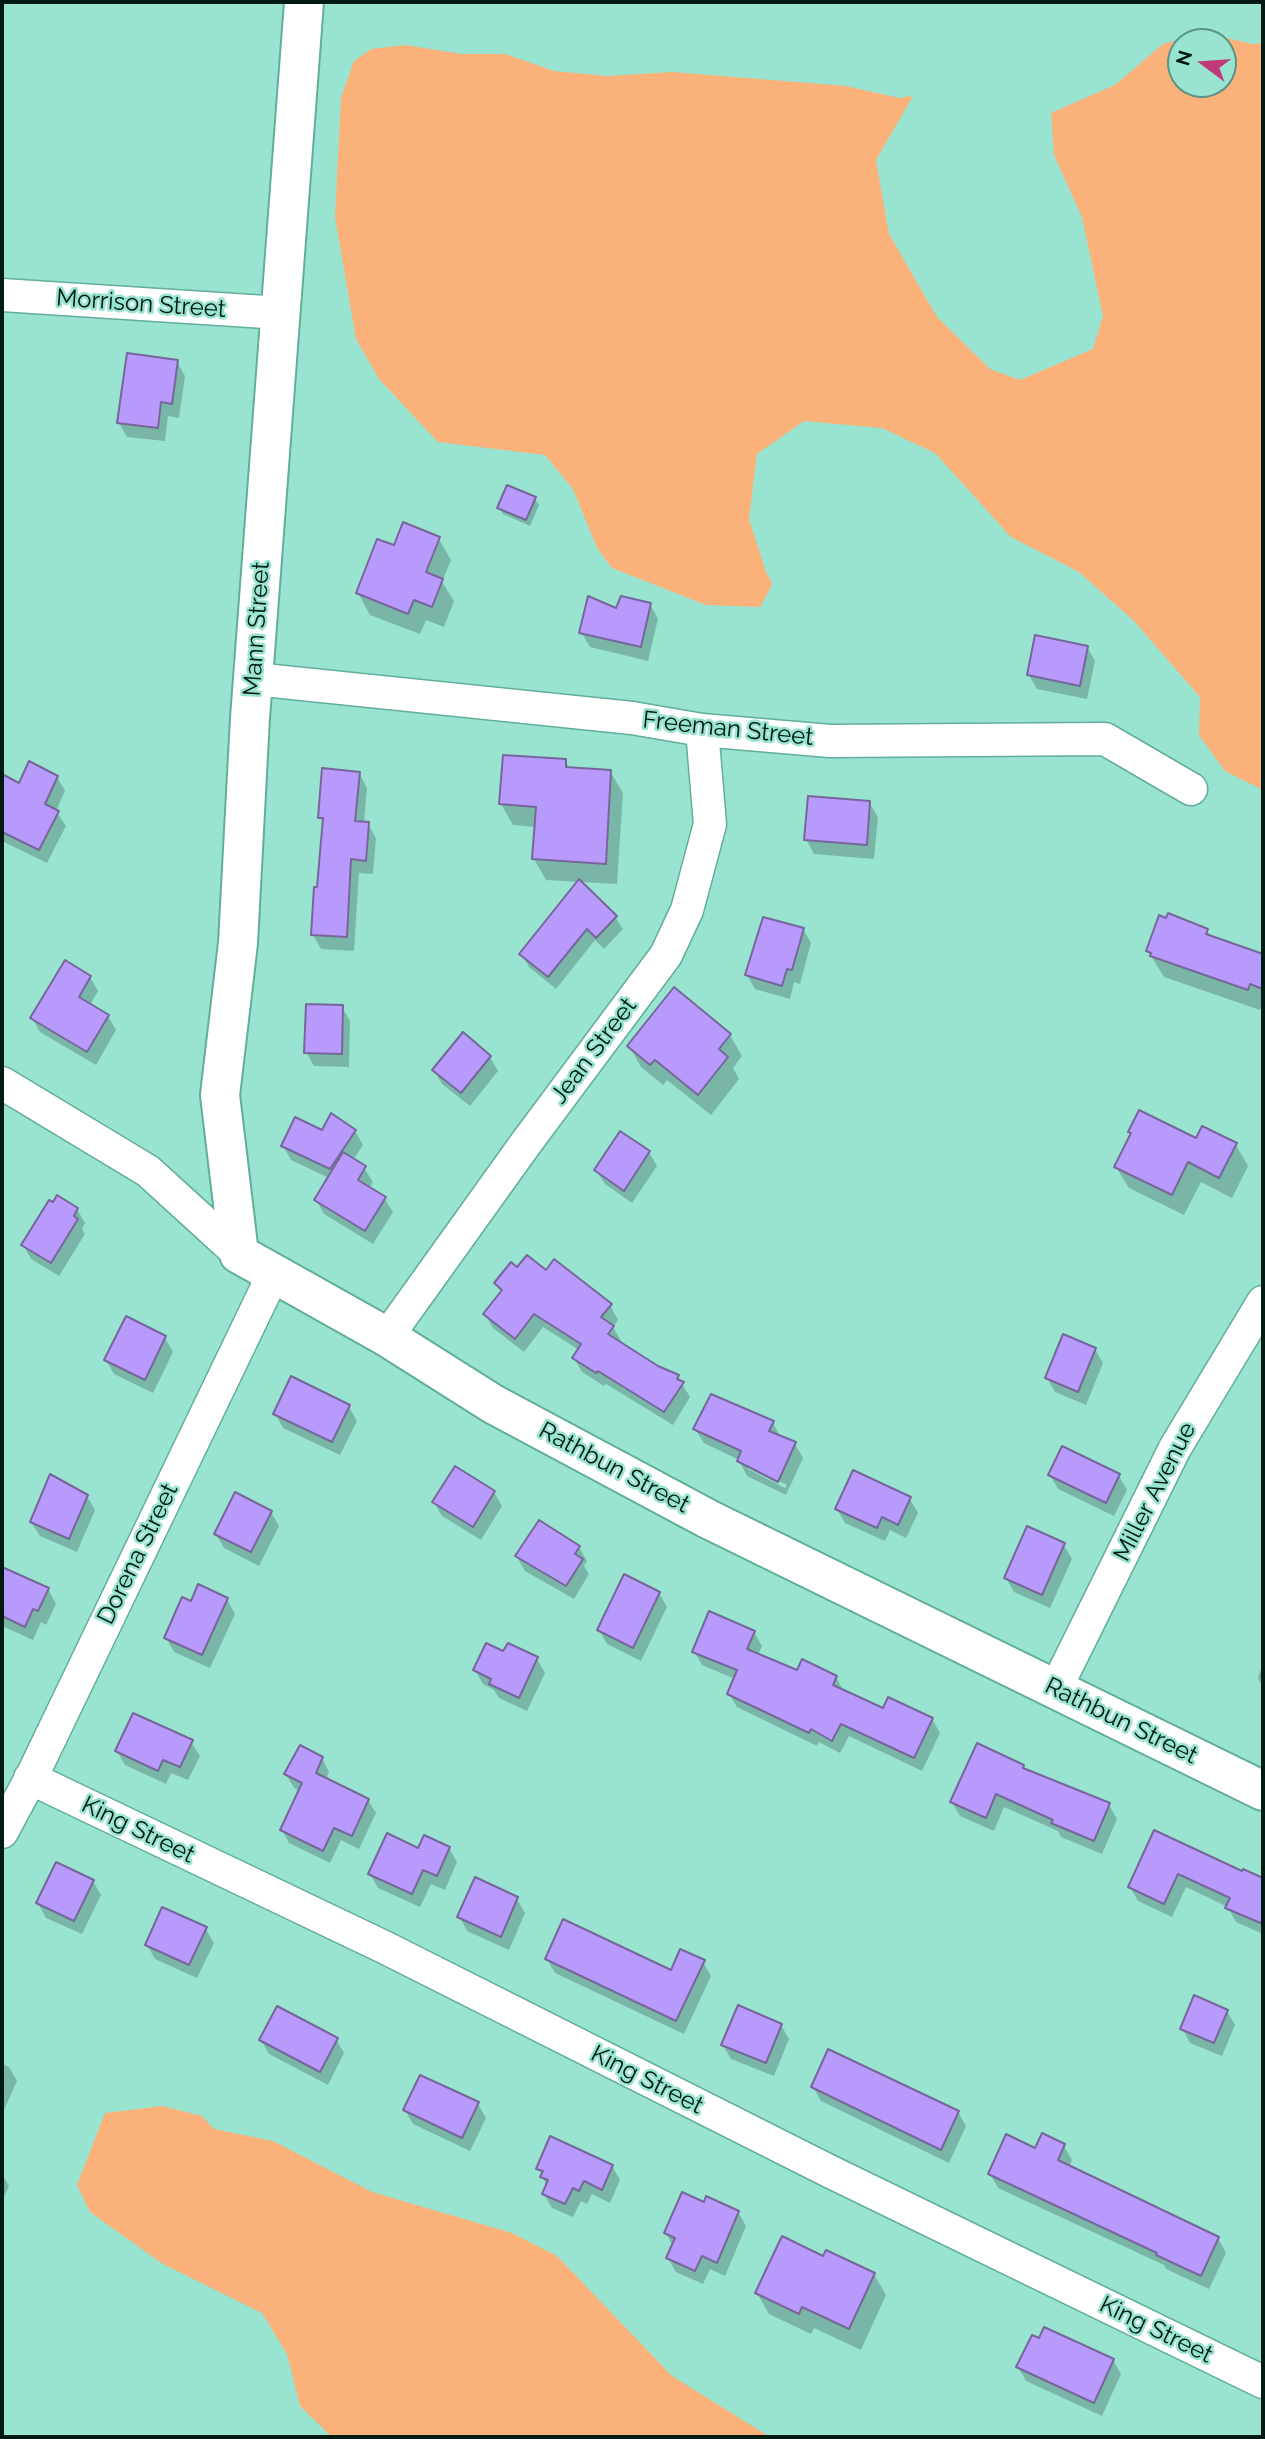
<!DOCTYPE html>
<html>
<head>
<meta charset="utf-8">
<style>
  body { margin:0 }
  #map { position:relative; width:1265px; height:2439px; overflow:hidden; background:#98e4d1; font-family:Raleway,sans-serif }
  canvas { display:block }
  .frame { position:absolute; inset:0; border:4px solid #001913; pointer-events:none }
  .north { position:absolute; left:1167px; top:28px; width:70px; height:70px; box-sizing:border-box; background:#98e4d1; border:2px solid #5b9385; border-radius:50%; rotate:286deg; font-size:19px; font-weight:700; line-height:28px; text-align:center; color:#001913 }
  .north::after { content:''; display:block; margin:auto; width:24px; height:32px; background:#c13976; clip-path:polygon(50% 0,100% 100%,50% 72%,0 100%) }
</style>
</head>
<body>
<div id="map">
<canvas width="1265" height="2439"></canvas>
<div class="frame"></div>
<div class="north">N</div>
</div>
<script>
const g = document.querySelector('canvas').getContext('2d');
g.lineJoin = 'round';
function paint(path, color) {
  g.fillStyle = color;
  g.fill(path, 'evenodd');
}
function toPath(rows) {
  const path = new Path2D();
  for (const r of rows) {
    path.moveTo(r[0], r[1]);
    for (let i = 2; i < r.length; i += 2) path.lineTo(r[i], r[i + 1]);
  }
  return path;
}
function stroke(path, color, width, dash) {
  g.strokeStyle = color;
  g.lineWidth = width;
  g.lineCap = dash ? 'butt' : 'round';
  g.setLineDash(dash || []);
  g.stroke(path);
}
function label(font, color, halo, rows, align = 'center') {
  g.font = font + ' Raleway,sans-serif';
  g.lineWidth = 5;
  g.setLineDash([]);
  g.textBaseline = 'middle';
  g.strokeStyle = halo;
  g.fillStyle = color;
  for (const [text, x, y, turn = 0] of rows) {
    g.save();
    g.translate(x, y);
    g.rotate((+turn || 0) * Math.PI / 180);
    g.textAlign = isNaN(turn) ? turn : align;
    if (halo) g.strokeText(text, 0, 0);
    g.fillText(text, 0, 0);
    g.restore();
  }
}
const green = toPath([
  [1205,33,1253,44,1263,43,1263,790,1225,771,1199,735,1200,697,1134,621,1079,572,1011,537,935,453,882,428,804,421,757,454,749,519,766,572,772,583,771,587,760,607,706,605,612,568,597,548,573,489,545,455,438,442,379,379,356,339,335,217,341,98,354,61,371,49,405,45,462,54,505,54,554,71,607,76,672,72,846,86,899,98,913,96,876,160,889,234,937,317,990,369,1020,380,1093,349,1103,316,1082,217,1054,155,1051,113,1115,85,1163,44],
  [1181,42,1223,42,1223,84,1181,84],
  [162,2106,202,2116,214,2129,273,2141,372,2192,512,2233,557,2256,672,2376,770,2437,332,2437,300,2406,287,2354,262,2313,163,2264,90,2212,77,2185,105,2113]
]);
const shadow = toPath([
  [177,362,185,376,179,418,168,416,165,441,127,437,119,423],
  [535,499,539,505,530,526,503,514,499,507],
  [439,539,451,560,442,582,454,601,444,627,426,620,420,634,370,615,358,593,395,548],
  [650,604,658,619,648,661,590,647,581,632,617,610],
  [1087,647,1095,661,1087,699,1037,689,1029,675],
  [565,761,570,769,610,771,623,793,617,884,580,882,615,917,623,929,604,949,595,940,556,989,529,967,522,954,579,882,546,880,534,859,536,827,513,825,501,804],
  [359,773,367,788,364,823,368,824,376,838,373,874,359,873,354,951,321,949,313,935,324,826,320,817],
  [2,776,20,785,57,777,65,791,56,811,66,826,47,863,2,841],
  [869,802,878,817,874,859,814,854,806,839],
  [803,929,811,943,800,984,794,982,790,999,755,989,747,975],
  [1207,930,1211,938,1263,956,1263,1005,1260,1010,1164,977,1148,951],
  [90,977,98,991,90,1005,108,1016,116,1030,96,1065,40,1032,32,1018],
  [342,1007,350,1021,349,1067,314,1066,306,1052],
  [730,1035,742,1056,733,1068,739,1079,711,1115,667,1080,663,1085,641,1067,629,1046],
  [490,1057,498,1071,470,1106,442,1084,434,1070],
  [355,1131,363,1145,353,1160,364,1168,373,1182,369,1189,384,1198,393,1212,373,1244,324,1214,316,1200,329,1178,291,1160,283,1146,323,1132],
  [1130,1132,1236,1145,1248,1166,1232,1198,1201,1182,1184,1215,1129,1188,1116,1167,1132,1135],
  [649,1152,657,1166,632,1203,605,1184,596,1170],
  [77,1209,85,1223,82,1229,85,1234,59,1276,31,1259,23,1245],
  [518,1269,547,1272,610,1305,618,1320,613,1327,621,1341,619,1343,657,1367,678,1377,690,1397,673,1425,606,1384,604,1386,582,1372,574,1358,579,1350,543,1327,524,1352,493,1328,485,1314,501,1293,496,1284],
  [165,1338,173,1352,153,1393,114,1374,106,1360],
  [1095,1349,1103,1363,1086,1405,1055,1392,1047,1378],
  [349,1407,357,1421,340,1455,283,1428,275,1413],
  [773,1423,781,1438,795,1444,803,1458,786,1495,747,1476,739,1460,704,1443,695,1429],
  [748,1465,787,1485,785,1488,748,1469],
  [1050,1475,1119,1476,1127,1490,1114,1516,1058,1489],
  [494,1492,502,1506,481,1540,442,1516,434,1502],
  [87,1496,95,1510,77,1552,40,1536,31,1522],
  [910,1499,918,1513,906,1538,890,1530,885,1541,845,1523,837,1509],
  [271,1512,279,1526,259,1566,224,1548,216,1534],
  [1064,1545,1072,1559,1050,1608,1014,1592,1006,1578],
  [579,1547,587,1561,584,1566,589,1574,574,1599,525,1571,517,1557],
  [5,1570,48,1589,56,1604,46,1625,41,1622,33,1640,2,1626,2,1577],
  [659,1593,667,1607,641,1661,607,1644,599,1630],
  [227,1599,235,1614,210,1668,174,1652,166,1638,192,1603],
  [754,1632,762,1646,758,1655,798,1672,836,1677,844,1692,884,1710,932,1719,940,1733,922,1771,849,1736,840,1753,819,1742,817,1746,737,1707,729,1694,735,1679,702,1665,694,1651],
  [504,1653,537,1659,545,1673,527,1711,499,1698,494,1690,483,1684,475,1670],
  [1263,1662,1263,1687,1258,1678],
  [191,1742,200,1756,188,1780,171,1773,166,1784,125,1765,117,1751],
  [322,1758,329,1772,326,1780,368,1800,376,1813,359,1849,341,1840,330,1863,289,1843,282,1830,300,1791,294,1788,286,1774],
  [1023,1766,1026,1771,1109,1805,1117,1819,1102,1854,1061,1837,1058,1831,1004,1807,994,1831,960,1816,952,1802],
  [1155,1833,1243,1874,1244,1871,1263,1880,1263,1934,1236,1922,1228,1907,1186,1887,1172,1917,1138,1901,1130,1887],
  [449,1848,457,1862,445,1890,431,1884,420,1907,378,1888,370,1874,419,1850],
  [93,1881,101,1895,82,1934,46,1918,38,1903],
  [517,1899,525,1913,509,1950,467,1931,459,1916],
  [205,1928,214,1943,197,1978,155,1959,147,1945],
  [547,1959,672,1972,703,1962,711,1976,684,2034,555,1973],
  [1227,2011,1235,2025,1222,2056,1190,2043,1182,2028],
  [781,2025,789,2039,774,2076,731,2059,723,2045],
  [336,2039,344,2053,328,2085,269,2054,261,2040],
  [2,2064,9,2067,17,2081,2,2114],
  [813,2087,958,2112,966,2126,949,2163,821,2101],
  [478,2104,486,2118,470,2151,413,2124,405,2110],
  [1064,2146,1072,2160,1069,2167,1218,2238,1226,2253,1209,2289,1166,2269,1164,2265,998,2188,990,2174,1036,2150],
  [612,2166,620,2180,610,2203,592,2194,587,2204,581,2201,573,2217,552,2208,544,2194,547,2186,538,2168],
  [2,2174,9,2186,2,2201],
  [704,2204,738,2212,746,2226,725,2276,710,2269,703,2284,676,2272,668,2258,673,2246,666,2233],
  [874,2274,886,2295,861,2350,814,2328,811,2334,769,2314,757,2293],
  [1113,2360,1121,2374,1102,2416,1026,2381,1018,2367]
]);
const building = toPath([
  [127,353,178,360,172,404,161,402,158,428,117,423,127,353],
  [507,485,536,497,526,520,497,508,507,485],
  [403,522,440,537,426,572,443,579,432,607,414,600,408,614,356,593,377,539,394,545,403,522],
  [588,596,616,608,621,596,651,603,641,647,579,633,588,596],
  [1035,635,1088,646,1080,686,1027,675,1035,635],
  [503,755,566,759,566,767,611,770,606,864,532,859,536,807,499,804,503,755],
  [29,761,58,776,45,804,59,811,39,850,2,832,2,774,19,783,29,761],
  [322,768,360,772,355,821,369,822,366,861,351,859,347,937,311,935,314,887,317,887,323,818,318,818,322,768],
  [808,796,870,801,867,845,804,840,808,796],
  [579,879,617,916,596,938,587,929,548,977,519,954,579,879],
  [1168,913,1208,929,1206,934,1263,954,1263,989,1250,984,1248,990,1150,956,1151,953,1146,951,1159,915,1166,918,1168,913],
  [763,917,804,928,792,970,787,969,782,986,745,975,763,917],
  [65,960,91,976,79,997,109,1015,87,1052,30,1018,65,960],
  [674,987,731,1034,719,1049,728,1057,698,1095,655,1060,650,1065,627,1046,674,987],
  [306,1004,343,1005,342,1054,304,1053,306,1004],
  [463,1032,491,1056,461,1093,432,1070,463,1032],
  [1139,1110,1196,1138,1202,1126,1237,1143,1219,1178,1188,1162,1172,1195,1114,1167,1131,1133,1128,1132,1139,1110],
  [331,1113,356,1130,330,1169,281,1146,295,1117,322,1130,331,1113],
  [620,1131,650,1151,624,1191,594,1170,620,1131],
  [343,1152,366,1166,358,1180,386,1197,365,1231,314,1200,343,1152],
  [57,1195,78,1208,74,1216,78,1219,51,1263,21,1245,49,1200,53,1202,57,1195],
  [527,1255,546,1270,554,1259,612,1304,601,1317,614,1326,608,1334,658,1366,679,1375,677,1379,684,1382,664,1412,598,1371,596,1373,572,1358,581,1344,534,1314,515,1339,483,1314,502,1290,494,1283,511,1262,517,1267,527,1255],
  [126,1316,166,1336,145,1380,104,1360,126,1316],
  [1063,1334,1096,1348,1078,1392,1045,1378,1063,1334],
  [291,1376,350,1405,332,1442,273,1414,291,1376],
  [711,1394,774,1421,769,1431,796,1442,778,1482,737,1461,741,1451,693,1429,711,1394],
  [1062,1446,1120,1474,1106,1503,1048,1475,1062,1446],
  [455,1466,495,1491,473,1527,432,1502,455,1466],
  [853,1470,911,1497,898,1525,882,1517,877,1528,835,1509,853,1470],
  [50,1474,88,1495,69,1539,30,1522,50,1474],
  [235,1492,272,1511,251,1552,214,1534,235,1492],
  [539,1520,580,1546,575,1554,583,1559,566,1586,515,1556,539,1520],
  [1027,1526,1065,1543,1042,1595,1004,1578,1027,1526],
  [2,1567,49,1588,38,1611,33,1609,25,1627,2,1616,2,1567],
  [624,1574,660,1592,633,1648,597,1630,624,1574],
  [198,1584,228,1598,202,1655,164,1638,182,1597,191,1601,198,1584],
  [709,1611,755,1631,747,1649,797,1670,802,1659,837,1676,833,1685,883,1708,888,1697,933,1718,914,1758,841,1724,832,1741,811,1729,809,1733,727,1694,737,1670,692,1652,709,1611],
  [486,1643,503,1651,508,1643,538,1657,519,1698,489,1684,491,1679,473,1670,486,1643],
  [133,1713,193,1740,180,1767,163,1760,158,1771,115,1751,133,1713],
  [977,1743,1024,1765,1023,1768,1110,1803,1094,1841,1051,1823,1053,1820,996,1794,986,1818,950,1802,977,1743],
  [300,1745,323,1757,316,1773,369,1799,352,1836,334,1828,323,1851,280,1830,302,1783,284,1774,300,1745],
  [1154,1830,1242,1871,1243,1869,1263,1878,1263,1924,1225,1908,1230,1898,1178,1874,1164,1904,1128,1887,1154,1830],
  [387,1833,418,1848,424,1835,450,1847,437,1876,423,1870,412,1894,368,1874,387,1833],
  [56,1862,94,1880,74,1921,36,1903,56,1862],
  [475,1877,518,1897,501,1937,457,1917,475,1877],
  [162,1907,207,1927,189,1965,145,1945,162,1907],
  [563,1919,671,1970,680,1949,705,1960,676,2021,545,1959,563,1919],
  [1194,1995,1228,2010,1214,2043,1180,2029,1194,1995],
  [738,2005,782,2024,766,2063,721,2045,738,2005],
  [277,2006,338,2038,320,2072,259,2040,277,2006],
  [828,2049,959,2111,941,2150,811,2087,828,2049],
  [420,2075,479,2102,462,2138,403,2110,420,2075],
  [1042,2133,1065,2144,1058,2160,1219,2237,1201,2276,1156,2255,1157,2253,988,2174,1006,2134,1035,2148,1042,2133],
  [550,2136,613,2165,602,2190,584,2181,579,2191,573,2188,565,2204,542,2194,548,2180,540,2177,543,2171,536,2169,550,2136],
  [682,2192,704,2202,706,2196,739,2211,717,2263,702,2256,695,2271,666,2258,675,2238,664,2233,682,2192],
  [782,2236,823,2256,826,2250,875,2273,849,2329,802,2307,799,2314,755,2293,782,2236],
  [1044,2327,1114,2359,1094,2403,1016,2367,1032,2335,1039,2338,1044,2327]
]);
const street = toPath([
  [2,295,281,313],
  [254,679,632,718,702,730,830,741,1105,739,1191,789],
  [2,1083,148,1171,239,1254],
  [387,1337,526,1143,666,955,687,910,710,824,702,730],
  [1056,1688,1175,1448,1263,1302],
  [30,1778,386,1948,829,2171,1263,2382],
  [2,1832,32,1776,273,1275]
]);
const secondary = toPath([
  [304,2,250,718,238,943,220,1095,239,1254,387,1337,493,1404,708,1519,1263,1791]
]);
const streetNames = [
  ["Morrison Street",141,304,4],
  ["Mann Street",257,629,-86],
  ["Freeman Street",728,729,6],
  ["Jean Street",594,1051,-53],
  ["Rathbun Street",614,1468,28],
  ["Miller Avenue",1155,1492,-63],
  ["Dorena Street",138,1554,-64],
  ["Rathbun Street",1121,1721,26],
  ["King Street",138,1830,26],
  ["King Street",647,2080,27],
  ["King Street",1156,2330,26]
];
paint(green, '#fbb17a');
paint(shadow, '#0003');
paint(building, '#b89afd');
stroke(building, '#76679a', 2);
stroke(street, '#62ad9b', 35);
stroke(secondary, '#62ad9b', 42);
stroke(street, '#fff', 32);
stroke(secondary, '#fff', 38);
label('24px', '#001913', '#98e4d1', streetNames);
</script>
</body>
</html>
